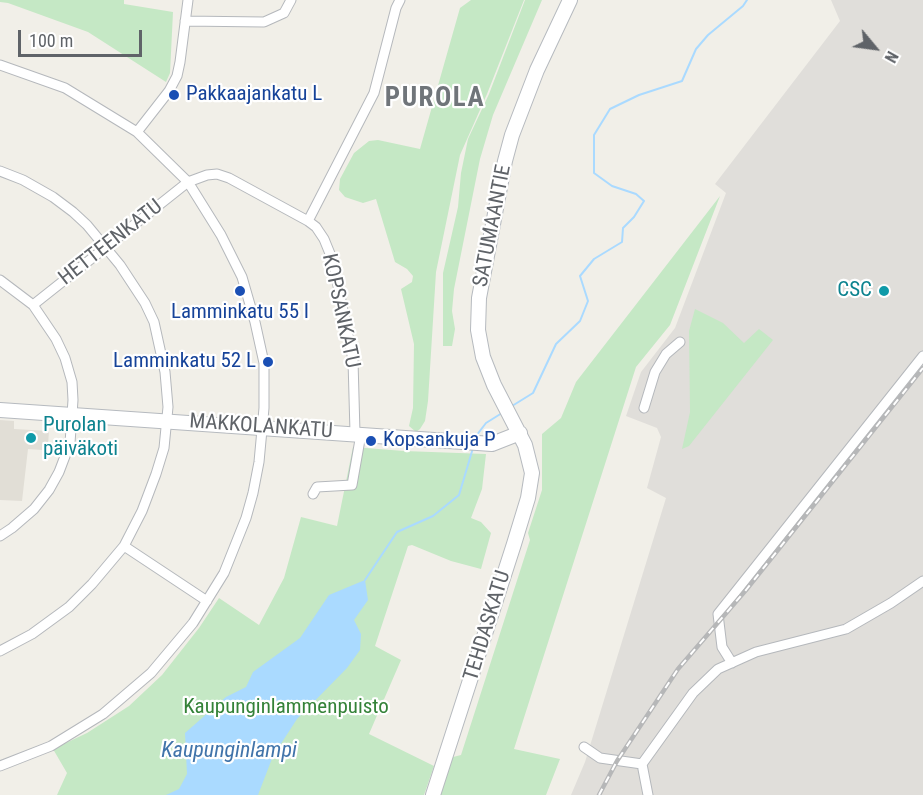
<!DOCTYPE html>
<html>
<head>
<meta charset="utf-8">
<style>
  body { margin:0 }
  #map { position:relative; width:923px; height:795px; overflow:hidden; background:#f1efe8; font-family:"Roboto Condensed",sans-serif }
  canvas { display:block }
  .north { position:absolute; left:845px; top:18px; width:60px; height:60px; -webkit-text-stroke:4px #fff; paint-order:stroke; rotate:119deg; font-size:16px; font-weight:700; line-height:24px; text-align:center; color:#5f6368 }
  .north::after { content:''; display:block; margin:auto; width:21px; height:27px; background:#5f6368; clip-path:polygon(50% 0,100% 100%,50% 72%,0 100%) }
  .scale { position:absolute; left:18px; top:30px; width:124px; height:27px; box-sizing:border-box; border:3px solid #5f6368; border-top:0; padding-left:8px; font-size:18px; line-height:21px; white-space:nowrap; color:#5f6368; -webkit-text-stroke:4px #fff; paint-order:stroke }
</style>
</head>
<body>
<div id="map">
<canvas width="923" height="795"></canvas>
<div class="north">N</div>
<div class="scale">100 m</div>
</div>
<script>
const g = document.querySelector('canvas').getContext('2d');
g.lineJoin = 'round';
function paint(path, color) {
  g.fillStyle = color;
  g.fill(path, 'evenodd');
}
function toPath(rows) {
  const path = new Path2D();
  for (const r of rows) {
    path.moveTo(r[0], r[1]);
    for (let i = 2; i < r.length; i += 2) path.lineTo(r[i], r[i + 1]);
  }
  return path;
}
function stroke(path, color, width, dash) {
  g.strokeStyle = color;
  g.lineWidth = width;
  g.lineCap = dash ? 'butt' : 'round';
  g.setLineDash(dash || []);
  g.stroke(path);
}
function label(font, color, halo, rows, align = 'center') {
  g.font = font + ' "Roboto Condensed",sans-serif';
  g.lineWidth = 4.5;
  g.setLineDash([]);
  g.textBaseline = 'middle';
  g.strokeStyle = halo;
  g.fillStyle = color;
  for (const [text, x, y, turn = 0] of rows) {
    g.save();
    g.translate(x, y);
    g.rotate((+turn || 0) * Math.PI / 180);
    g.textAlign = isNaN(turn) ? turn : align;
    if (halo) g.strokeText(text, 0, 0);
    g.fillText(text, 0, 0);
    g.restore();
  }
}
const industrial = toPath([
  [831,0,923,0,923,795,571,795,585,762,666,498,647,488,661,437,657,428,626,416,641,372,675,328,726,193,715,184,840,21]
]);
const education = toPath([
  [0,420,14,421,14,429,49,431,48,445,43,445,42,450,28,449,22,501,0,500]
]);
const green = toPath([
  [0,0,124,0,124,4,173,12,170,73,166,82,88,32,8,3,0,2],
  [471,0,524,0,487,94,460,155,436,272,428,401,425,421,420,429,416,432,409,426,413,408,414,344,401,289,412,282,413,276,407,269,395,262,376,199,363,203,345,197,339,190,340,179,354,153,369,141,378,140,420,149,460,8],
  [525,0,542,0,493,115,480,159,454,289,452,311,455,329,452,346,443,346,443,273,458,207,461,173,468,139,489,94],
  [720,196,670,325,636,367,514,749,560,759,546,795,440,795,453,757,461,755,530,540,528,533,542,490,542,434,561,418,576,382],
  [695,309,723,323,744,343,759,329,773,340,689,446,682,449,690,412,689,331],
  [353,447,404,451,486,454,482,489,471,518,481,522,491,533,481,569,451,561,412,545,408,546,375,646,401,660,369,734,434,766,424,795,57,795,67,773,53,749,87,733,129,706,162,675,199,628,219,598,259,625,284,578,301,517,337,526]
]);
const water = toPath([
  [365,580,368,600,354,620,361,634,360,650,347,668,297,719,273,756,258,795,166,795,179,789,187,774,185,733,226,697,246,687,253,672,300,638,329,595]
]);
const stream = toPath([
  [512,406,533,393,556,344,580,321,588,301,580,276,594,259,622,242,623,228,634,217,644,201,636,194,612,186,594,173,594,135,610,109,639,95,682,81,696,49,708,35,743,6,747,0],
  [476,436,486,423,502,413],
  [365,580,397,532,433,516,459,495,473,448]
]);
const street = toPath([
  [185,21,264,22,284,13,291,0],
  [0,65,65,88,137,132,188,182,221,235,242,277,255,322,264,363,264,408,259,462,253,493,246,518,224,573,193,623,151,673,103,714,51,746,0,766],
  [137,132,169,91,177,76,180,62,188,0],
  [0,171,23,180,53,197,73,212,87,225,120,265,145,303,154,322,165,372,168,407,164,448,156,474,142,511,124,546,92,584,69,607,32,634,0,651],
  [308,221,374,93,396,8,400,0],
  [0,280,33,305,56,339,65,358,72,382,73,400,70,443,59,472,49,490,34,509,12,528,0,536],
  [33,305,188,182,207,175,217,174,229,178,308,221,316,227,324,239,333,261,353,360,355,433],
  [644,408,655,372,666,354,680,342],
  [313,494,317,487,352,485,361,434],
  [124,546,207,601],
  [732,663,722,647,718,614,923,356],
  [584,747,600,758,642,764,648,795],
  [642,764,693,693,718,669,756,652,846,629,891,603,923,581]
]);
const secondary = toPath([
  [0,410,492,444,520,433],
  [433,795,514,544,528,498,532,473,525,445,494,385,483,357,478,330,479,298,505,161,512,135,537,70,570,0]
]);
const rail = toPath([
  [599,795,617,761,678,669,746,590,923,368]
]);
const markers = [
  [174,95,6,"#1a4fb4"],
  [240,291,6,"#1a4fb4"],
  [884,291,6,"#0f9aa8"],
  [268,362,6,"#1a4fb4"],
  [31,438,6,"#0f9aa8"],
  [371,441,6,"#1a4fb4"]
];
const transitNames = [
  ["Pakkaajankatu L",186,95],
  ["Lamminkatu 55 I",240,313,"center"],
  ["Lamminkatu 52 L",256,362,"right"],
  ["Kopsankuja P",383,441]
];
const streetNames = [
  ["SATUMAANTIE",493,226,-79],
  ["HETTEENKATU",111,243,-38],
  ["KOPSANKATU",340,311,78],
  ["MAKKOLANKATU",261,427,4],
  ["TEHDASKATU",488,626,-73]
];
const cultureNames = [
  ["CSC",872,291],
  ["Purolan",43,426,"left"],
  ["päiväkoti",43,450,"left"]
];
const parkNames = [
  ["Kaupunginlammenpuisto",286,708]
];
const waterNames = [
  ["Kaupunginlampi",229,751]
];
const districtNames = [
  ["PUROLA",435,99]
];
paint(industrial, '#e0deda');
paint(education, '#e1ded6');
paint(green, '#c5e8c5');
paint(water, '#aadaff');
stroke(stream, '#aadaff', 2);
stroke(street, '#b5b8bc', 11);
stroke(secondary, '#b6babf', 16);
stroke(street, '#fff', 9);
stroke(secondary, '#fff', 14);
stroke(rail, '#b6b7b8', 4.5);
stroke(rail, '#fff', 2, [7]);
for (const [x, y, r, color] of markers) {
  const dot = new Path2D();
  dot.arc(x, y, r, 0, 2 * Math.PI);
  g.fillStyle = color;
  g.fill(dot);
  stroke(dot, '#fff', 2);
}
label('21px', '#164399', '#fff', transitNames, 'left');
label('21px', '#5f6368', '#fff', streetNames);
label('21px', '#0d838f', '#fff', cultureNames, 'right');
label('21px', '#348238', '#fff', parkNames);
label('italic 22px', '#4174aa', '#fff', waterNames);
g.letterSpacing = '1.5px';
label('bold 27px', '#70757a', '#fff', districtNames);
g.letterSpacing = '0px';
</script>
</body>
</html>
